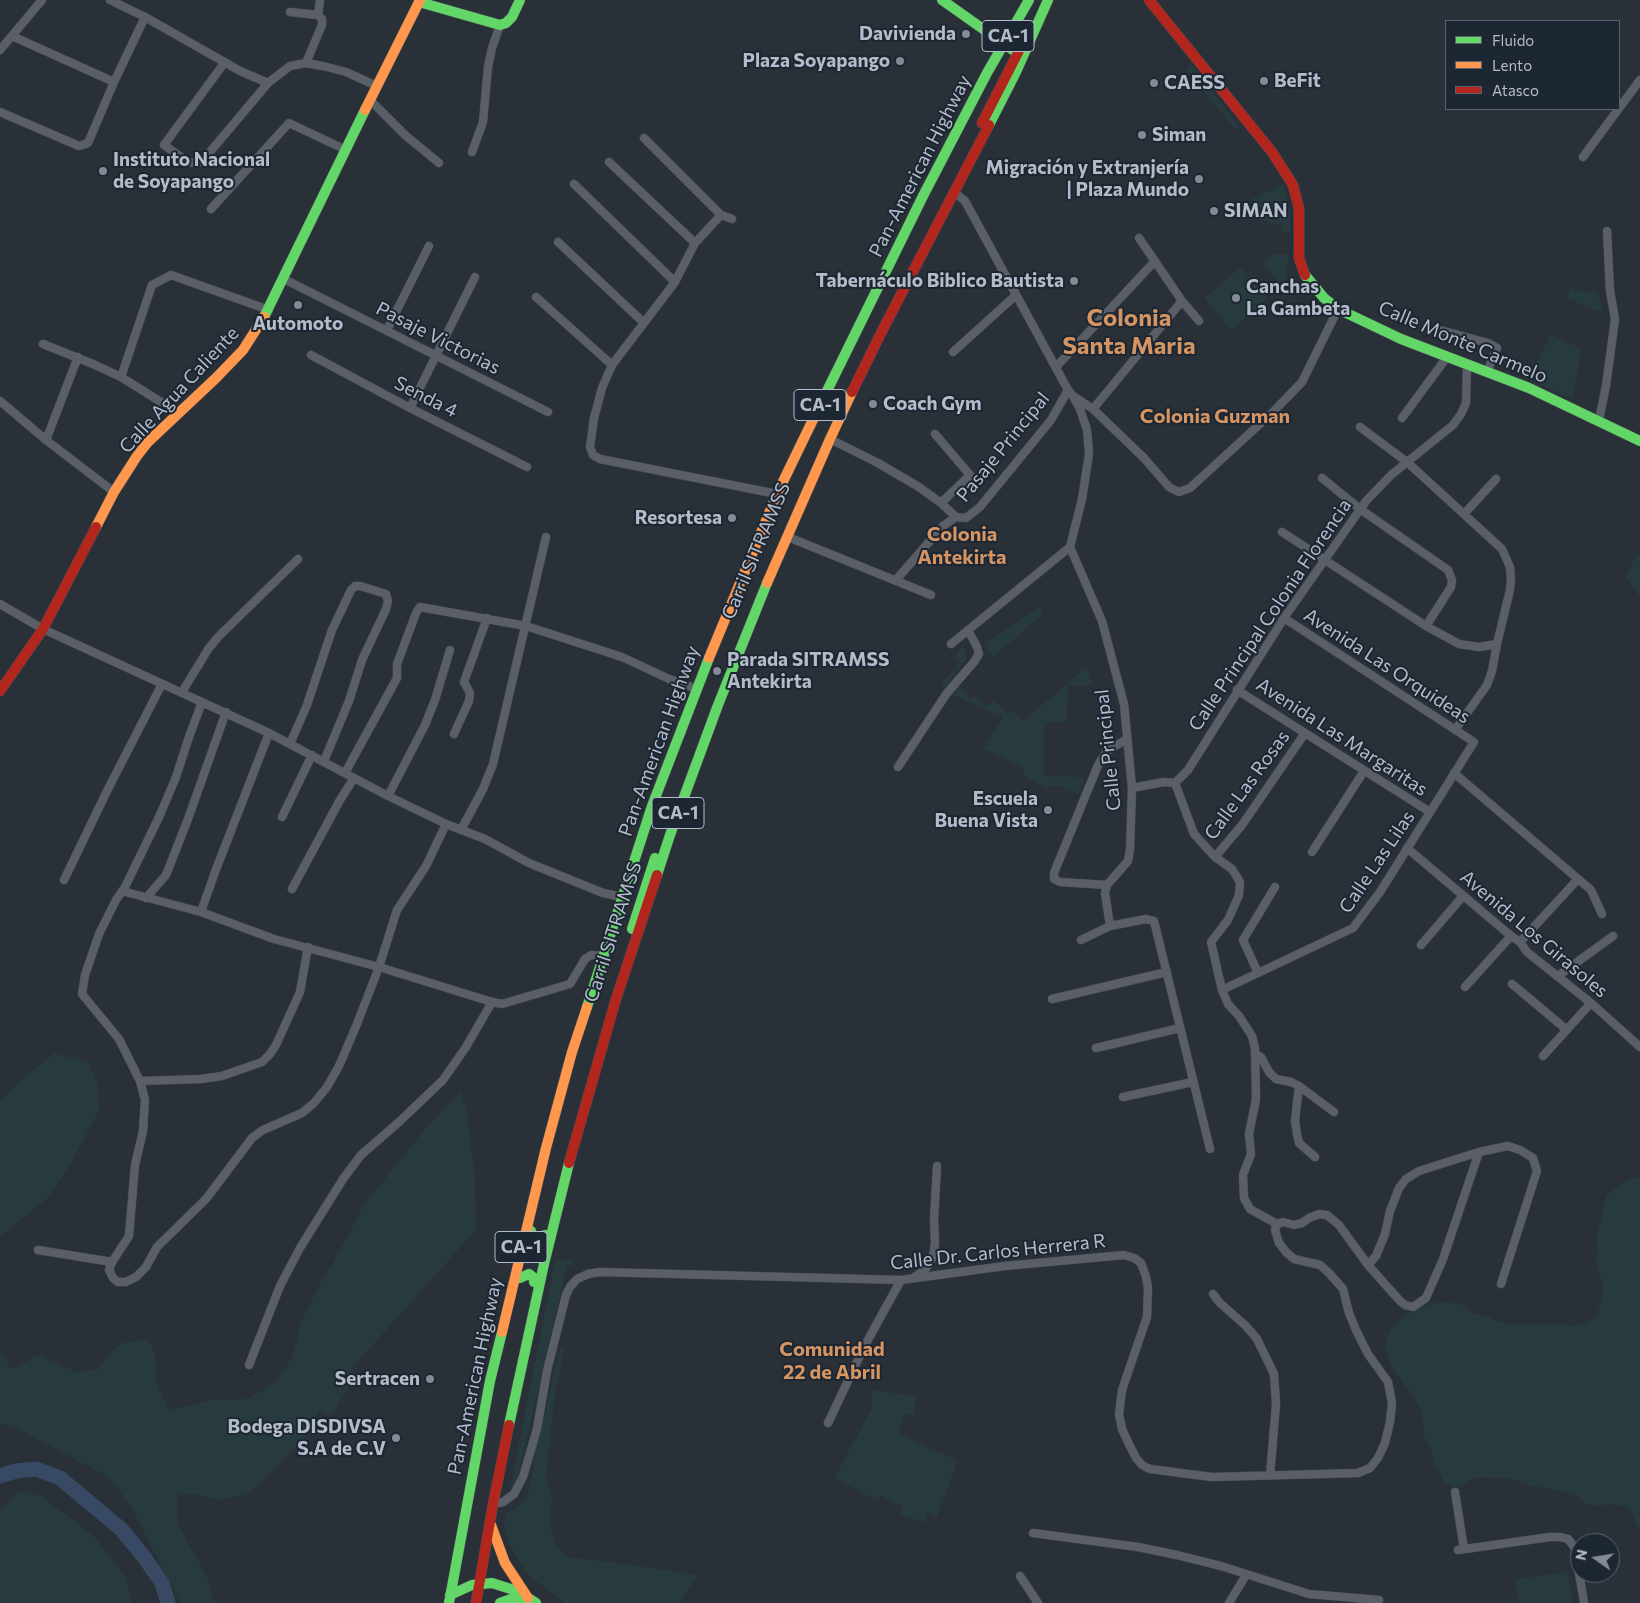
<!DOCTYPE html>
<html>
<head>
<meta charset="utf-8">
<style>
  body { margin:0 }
  #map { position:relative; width:1640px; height:1603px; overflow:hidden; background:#2a3038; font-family:Commissioner,sans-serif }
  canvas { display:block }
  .legend { position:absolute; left:1445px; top:20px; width:175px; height:90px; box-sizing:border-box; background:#1d2633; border:1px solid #59626f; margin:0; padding:6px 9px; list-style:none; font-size:15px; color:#b4bcc9 }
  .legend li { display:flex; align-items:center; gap:10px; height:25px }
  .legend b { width:25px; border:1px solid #59626f }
  .north { position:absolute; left:1570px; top:1533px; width:50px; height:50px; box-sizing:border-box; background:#1d2633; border:1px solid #59626f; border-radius:50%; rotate:283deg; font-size:14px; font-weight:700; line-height:20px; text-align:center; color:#b4bcc9 }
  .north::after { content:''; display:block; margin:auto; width:18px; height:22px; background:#848b96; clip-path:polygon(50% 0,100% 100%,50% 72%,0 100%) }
</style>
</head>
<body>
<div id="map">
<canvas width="1640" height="1603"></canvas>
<ul class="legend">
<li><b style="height:6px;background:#63d668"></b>Fluido</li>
<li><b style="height:6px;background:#ff974d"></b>Lento</li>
<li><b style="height:6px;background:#b3261e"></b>Atasco</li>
</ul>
<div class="north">N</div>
</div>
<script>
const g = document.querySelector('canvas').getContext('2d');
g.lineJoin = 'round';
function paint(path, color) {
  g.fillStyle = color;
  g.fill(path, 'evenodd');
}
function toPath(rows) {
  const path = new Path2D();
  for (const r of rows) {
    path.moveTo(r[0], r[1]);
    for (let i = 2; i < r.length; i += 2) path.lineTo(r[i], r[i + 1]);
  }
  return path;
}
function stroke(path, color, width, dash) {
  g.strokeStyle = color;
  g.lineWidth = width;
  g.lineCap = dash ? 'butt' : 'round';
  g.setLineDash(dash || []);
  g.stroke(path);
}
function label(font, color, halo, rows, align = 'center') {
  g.font = font + ' Commissioner,sans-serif';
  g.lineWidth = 4;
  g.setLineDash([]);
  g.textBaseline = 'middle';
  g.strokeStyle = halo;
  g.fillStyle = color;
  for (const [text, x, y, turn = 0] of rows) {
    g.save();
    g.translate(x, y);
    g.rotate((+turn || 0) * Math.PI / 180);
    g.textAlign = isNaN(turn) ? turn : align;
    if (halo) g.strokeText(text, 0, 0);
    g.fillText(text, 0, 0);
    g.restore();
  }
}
const green = toPath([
  [1190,63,1240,127,1237,131,1186,71],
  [1283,184,1290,212,1290,233,1280,232,1282,226,1257,219,1250,200],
  [1272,254,1289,254,1284,288,1282,289,1263,263,1269,259,1270,255],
  [1241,267,1267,299,1231,330,1204,298],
  [1570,287,1579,291,1598,293,1603,313,1566,298],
  [1550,334,1582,349,1572,399,1530,380],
  [1640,554,1640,597,1625,576,1635,558],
  [1039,608,1044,613,993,657,984,644],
  [961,647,964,648,967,658,944,688,940,686,960,661,955,657],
  [1086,667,1091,679,1091,685,1068,686,1067,722,1045,722,1044,776,1085,777,1078,794,1057,785,1047,788,1022,775,1025,768,984,749,1003,717,950,694,960,686,971,699,976,695,985,707,994,700,1008,714,1014,711,1023,721],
  [54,1053,88,1062,98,1085,99,1111,71,1163,49,1197,0,1237,0,1101,9,1091],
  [460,1092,467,1110,475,1180,476,1230,351,1369,361,1378,355,1377,330,1418,320,1410,303,1440,257,1486,246,1495,220,1500,190,1493,177,1496,177,1523,207,1577,215,1603,180,1603,131,1507,110,1478,22,1431,5,1424,0,1425,0,1352,12,1369,38,1355,77,1372,98,1369,115,1348,126,1342,149,1340,155,1353,157,1383,168,1410,210,1400,247,1399,275,1383,293,1356,301,1321,321,1282,332,1265,363,1206,424,1130],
  [1640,1177,1640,1531,1631,1512,1627,1507,1613,1504,1595,1506,1586,1504,1576,1494,1529,1485,1524,1482,1506,1478,1477,1477,1462,1485,1453,1486,1445,1484,1440,1473,1433,1463,1431,1449,1424,1436,1422,1413,1412,1394,1402,1382,1400,1377,1397,1376,1387,1357,1386,1343,1388,1334,1392,1327,1402,1318,1414,1310,1435,1303,1449,1302,1463,1305,1472,1312,1492,1318,1494,1320,1514,1325,1534,1325,1545,1323,1575,1326,1589,1322,1596,1316,1599,1309,1604,1288,1596,1261,1598,1249,1596,1241,1606,1197,1614,1189,1628,1179],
  [555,1260,574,1261,573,1266,567,1265,515,1489,509,1495],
  [561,1346,564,1347,554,1401,546,1479,552,1498,550,1527,556,1544,566,1557,612,1562,697,1575,680,1603,564,1603,527,1574,509,1544,504,1524,506,1513,518,1507,525,1501,532,1479,535,1450,548,1401,554,1371],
  [873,1390,916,1396,914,1415,904,1414,899,1434,958,1460,937,1518,928,1514,925,1523,900,1514,903,1507,880,1496,876,1500,834,1478,872,1408,871,1393],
  [20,1491,41,1496,93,1535,126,1578,132,1603,0,1603,0,1511],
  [1567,1572,1573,1603,1519,1603,1515,1579]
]);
const river = toPath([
  [0,1476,16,1471,36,1469,60,1478,121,1529,144,1557,162,1583,168,1603]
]);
const street = toPath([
  [110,0,145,17,240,71,268,83],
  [290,12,318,15,322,19,322,25,306,63],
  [318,15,320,0],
  [12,36,114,82],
  [0,50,42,0],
  [225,62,164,145,188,162,198,163,204,159,268,83,290,66,306,63,323,66,346,72,377,86],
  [370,100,405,135,439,163],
  [0,112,79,146,88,143,114,82,145,17],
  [644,138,721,215],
  [472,152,483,122,488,67,492,48,500,25],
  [1583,157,1640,80],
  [609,162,695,243],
  [574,184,675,282],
  [954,192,965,201,1068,390,1073,396,1093,409,1144,458,1169,487,1179,492,1190,488,1273,412,1302,382,1338,309],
  [211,209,289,123,346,150],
  [732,219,721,215,695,243,675,282,612,365,602,388,594,418,590,447,593,455,600,459,777,494],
  [1139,238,1182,301,1199,321],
  [558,242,644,323],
  [284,279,548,412],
  [536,297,612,365],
  [387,330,429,246],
  [1440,330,1488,343,1497,348,1487,372],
  [43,344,93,364,121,377,169,407,177,415],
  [953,352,1016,295],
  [311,355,410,408,527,467],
  [1056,367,1155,261],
  [121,377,152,285,171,275,269,310],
  [1074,398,1080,409,1087,430,1089,454,1082,499,1070,547,1102,621,1124,704,1132,788,1130,849,1128,861,1107,885,1105,893,1110,926],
  [0,401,46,440,114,492],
  [410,408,475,277],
  [1093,409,1182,301],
  [1402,418,1447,357],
  [1599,420,1606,386,1615,319,1610,291,1607,231],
  [935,434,970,475,941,503],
  [830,439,878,463,919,487,941,503,956,517,966,518,980,507,1051,420,1068,390],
  [46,440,78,357],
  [1322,478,1360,509,1448,570,1452,580,1451,587,1426,626],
  [1464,514,1496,479],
  [1282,532,1426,626,1459,644,1479,647,1497,644,1510,590,1511,579,1510,567,1502,549,1407,462,1360,427],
  [788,537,931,595],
  [896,580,943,526,956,517],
  [0,604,43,629,269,733,388,796,446,824,485,839,529,863,603,893,622,897],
  [951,644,1070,547],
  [1237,690,1430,812],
  [182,692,209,648,219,636,298,559],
  [202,702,189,737,176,777,160,815,125,887,116,900,99,934,85,975,82,994,119,1039,140,1081,145,1100,143,1131,135,1165,129,1236,112,1262,109,1270,113,1278,118,1282,126,1282,136,1277,146,1267,157,1247,206,1199,252,1138,263,1130,302,1113,314,1103,327,1087,339,1066,357,1024,379,967,397,910,426,866,446,824],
  [1455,730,1487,685,1492,671,1497,644],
  [454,734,469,701,470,693,464,682,487,618],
  [290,744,307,705,332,630,351,590,355,586,360,586,386,594,388,601,386,609,362,660,349,701,324,761],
  [898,767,947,693,974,662,979,654,977,647,968,630],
  [345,773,397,678,397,664,416,613,420,607,526,626,622,657,669,679,697,689],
  [1454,773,1591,890,1602,914],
  [1175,783,1194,834,1215,857,1232,869,1240,882,1239,895,1228,920,1211,942,1222,990,1228,1004,1239,1016,1252,1036,1255,1048,1256,1099,1249,1134,1251,1154,1243,1175,1244,1198,1250,1209,1277,1224],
  [1132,788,1164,782,1175,783,1188,770,1284,618,1366,501,1391,475,1453,425,1461,414,1466,403,1467,365],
  [388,796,425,725,435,700,450,650],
  [282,817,312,755],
  [461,830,483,789,493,764,546,537],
  [1407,848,1511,936,1520,942,1527,952,1591,1003,1640,1047],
  [1312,852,1364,771],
  [1215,857,1242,825,1305,733],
  [64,880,108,789,162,684],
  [1107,885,1060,882,1054,879,1054,873,1098,765,1107,751,1127,739],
  [292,889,340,800,354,778],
  [122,891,201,912,274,939,379,967,492,1002,502,1004,570,984,585,959,591,955,603,956],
  [146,898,166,875,188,819,226,712],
  [201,912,215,872,269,733],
  [1081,940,1110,926,1146,919,1154,921,1210,1149],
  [1520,942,1578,879],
  [1421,945,1463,896],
  [1258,973,1243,940,1275,887],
  [1558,976,1613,936],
  [1512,984,1567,1030],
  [1465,987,1511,936],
  [1222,990,1353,928,1380,892,1474,742,1284,618],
  [1052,999,1167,972],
  [1096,1048,1180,1028],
  [1255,1054,1261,1057,1269,1072,1276,1079,1291,1082,1299,1086,1334,1112],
  [1543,1056,1591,1003],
  [140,1081,201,1079,222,1076,262,1062,270,1054,276,1045,300,992,308,947],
  [1299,1086,1295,1121,1297,1134,1299,1143,1315,1157],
  [1123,1097,1193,1082],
  [1277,1224,1283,1222,1294,1225,1302,1223,1309,1218,1319,1214,1327,1215,1339,1225,1368,1265,1400,1301,1405,1305,1413,1307,1426,1298,1443,1259,1479,1152],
  [38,1250,112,1262],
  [1368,1265,1376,1256,1385,1234,1390,1211,1399,1188,1406,1179,1419,1171,1479,1152,1508,1146,1520,1150,1533,1158,1537,1171,1501,1284],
  [913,1278,925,1270,933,1257,935,1243,934,1220,937,1166],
  [1213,1294,1220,1303,1246,1326,1257,1339,1274,1374,1276,1404,1270,1476],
  [249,1365,280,1286,300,1248,343,1179,361,1155,399,1122,443,1080,466,1047,492,1002],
  [828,1423,864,1347,901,1280],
  [1455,1492,1464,1549],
  [493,1504,503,1502,514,1494,523,1477,537,1429,547,1371,566,1295,570,1287,577,1279,588,1274,600,1272,901,1280,1005,1266,1124,1255,1134,1258,1141,1263,1146,1277,1148,1288,1147,1317,1122,1390,1119,1414,1122,1429,1128,1442,1136,1458,1142,1465,1150,1469,1212,1477,1358,1473,1370,1468,1378,1458,1385,1443,1390,1422,1392,1403,1388,1382,1368,1354,1356,1330,1349,1313,1343,1289,1329,1273,1320,1265,1294,1259,1286,1252,1279,1243,1275,1230,1277,1224],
  [1033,1533,1138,1547,1177,1555,1221,1566,1309,1594,1379,1600],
  [1458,1550,1550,1537,1560,1537,1568,1539,1575,1548,1584,1603],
  [1020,1576,1038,1603],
  [1229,1603,1246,1575]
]);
const fast = toPath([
  [942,0,1017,53],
  [419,2,500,25,506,23,512,17,520,0],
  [989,125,1016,72,1048,0],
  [1305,275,1324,298,1338,309,1401,339,1529,388,1640,441],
  [264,317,365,110],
  [823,399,923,196,987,73,1029,0],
  [657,875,670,835,718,705,767,583],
  [632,929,655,858],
  [587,1007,652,806,709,658],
  [531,1231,531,1235,536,1240,540,1240,545,1235],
  [520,1278,529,1274,534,1278,534,1282],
  [509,1425,544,1264,569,1163],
  [450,1595,472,1585,492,1583,517,1591,536,1603],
  [449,1603,490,1381,502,1332],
  [500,1603,511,1599,528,1598]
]);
const slow = toPath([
  [365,110,420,0],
  [96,527,114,492,137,456,148,442,216,378,243,350,264,317],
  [767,583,830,439,852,392],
  [709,658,777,494,823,399],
  [502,1332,546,1148,572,1052,587,1007],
  [491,1525,505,1563,528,1598]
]);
const jam = toPath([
  [1149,0,1272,152,1293,185,1299,208,1299,258,1305,275],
  [982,123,1025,39],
  [852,392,881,333,989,125],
  [0,691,43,629,96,527],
  [569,1163,616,999,657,875],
  [476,1603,493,1504,509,1425]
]);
const markers = [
  [966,34,5,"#848b96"],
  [900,61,5,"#848b96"],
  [1264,81,5,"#848b96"],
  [1154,83,5,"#848b96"],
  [1142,135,5,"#848b96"],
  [103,171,5,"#848b96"],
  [1199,179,5,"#848b96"],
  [1214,211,5,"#848b96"],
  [1074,281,5,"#848b96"],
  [1236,298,5,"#848b96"],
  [298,305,5,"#848b96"],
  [873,404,5,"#848b96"],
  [732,518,5,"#848b96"],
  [717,671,5,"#848b96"],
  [1048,810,5,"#848b96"],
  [430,1379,5,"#848b96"],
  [396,1438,5,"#848b96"]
];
const shields = [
  [1008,36,52],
  [820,405,52],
  [678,813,52],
  [521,1247,52]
];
const shieldNames = [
  ["CA-1",1008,36],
  ["CA-1",820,405],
  ["CA-1",678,813],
  ["CA-1",521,1247]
];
const poiNames = [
  ["Davivienda",956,34],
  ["Plaza Soyapango",890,61],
  ["BeFit",1274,81,"left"],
  ["CAESS",1164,83,"left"],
  ["Siman",1152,135,"left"],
  ["Instituto Nacional",113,160,"left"],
  ["de Soyapango",113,182,"left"],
  ["Migración y Extranjería",1189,168],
  ["| Plaza Mundo",1189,190],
  ["SIMAN",1224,211,"left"],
  ["Tabernáculo Biblico Bautista",1064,281],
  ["Canchas",1246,287,"left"],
  ["La Gambeta",1246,309,"left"],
  ["Automoto",298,324,"center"],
  ["Coach Gym",883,404,"left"],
  ["Resortesa",722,518],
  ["Parada SITRAMSS",727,660,"left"],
  ["Antekirta",727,682,"left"],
  ["Escuela",1038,799],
  ["Buena Vista",1038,821],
  ["Sertracen",420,1379],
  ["Bodega DISDIVSA",386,1427],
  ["S.A de C.V",386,1449]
];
const streetNames = [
  ["Pan-American Highway",920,166,-63],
  ["Pasaje Victorias",438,338,27],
  ["Calle Monte Carmelo",1463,342,23],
  ["Calle Agua Caliente",179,390,-47],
  ["Senda 4",426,397,27],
  ["Pasaje Principal",1003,447,-51],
  ["Carril SITRAMSS",756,551,-67],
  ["Calle Principal Colonia Florencia",1270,615,-56],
  ["Avenida Las Orquideas",1387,666,33],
  ["Avenida Las Margaritas",1342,737,33],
  ["Pan-American Highway",659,741,-70],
  ["Calle Principal",1108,750,-96],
  ["Calle Las Rosas",1247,785,-54],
  ["Calle Las Lilas",1377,862,-56],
  ["Carril SITRAMSS",613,932,-72],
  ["Avenida Los Girasoles",1534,934,40],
  ["Calle Dr. Carlos Herrera R",998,1252,-6],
  ["Pan-American Highway",475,1376,-78]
];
const neighbourhoodNames = [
  ["Colonia Guzman",1215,416],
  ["Colonia",962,534],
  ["Antekirta",962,557],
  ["Comunidad",832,1349],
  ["22 de Abril",832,1372]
];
const districtNames = [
  ["Colonia",1129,318],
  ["Santa Maria",1129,346]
];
paint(green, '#273a3e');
stroke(river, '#384963', 15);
stroke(street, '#484c53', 9);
stroke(fast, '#484c53', 11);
stroke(slow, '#484c53', 11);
stroke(jam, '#484c53', 11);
stroke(street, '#5a5e66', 8);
stroke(fast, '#63d668', 10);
stroke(slow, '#ff974d', 10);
stroke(jam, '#b3261e', 10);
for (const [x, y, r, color] of markers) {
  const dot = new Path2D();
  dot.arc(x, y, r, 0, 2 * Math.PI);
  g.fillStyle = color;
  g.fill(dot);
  stroke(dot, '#1d2633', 2);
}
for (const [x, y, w] of shields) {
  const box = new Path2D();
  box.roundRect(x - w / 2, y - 15.5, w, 31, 4);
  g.fillStyle = '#1d2633';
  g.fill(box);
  stroke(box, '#b4bcc9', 1);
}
label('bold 18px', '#b4bcc9', null, shieldNames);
label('bold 19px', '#b4bcc9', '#1d2633', poiNames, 'right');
label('19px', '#b4bcc9', '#1d2633', streetNames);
label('bold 20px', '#d59563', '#1d2633', neighbourhoodNames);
label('bold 24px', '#d59563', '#1d2633', districtNames);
</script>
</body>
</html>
